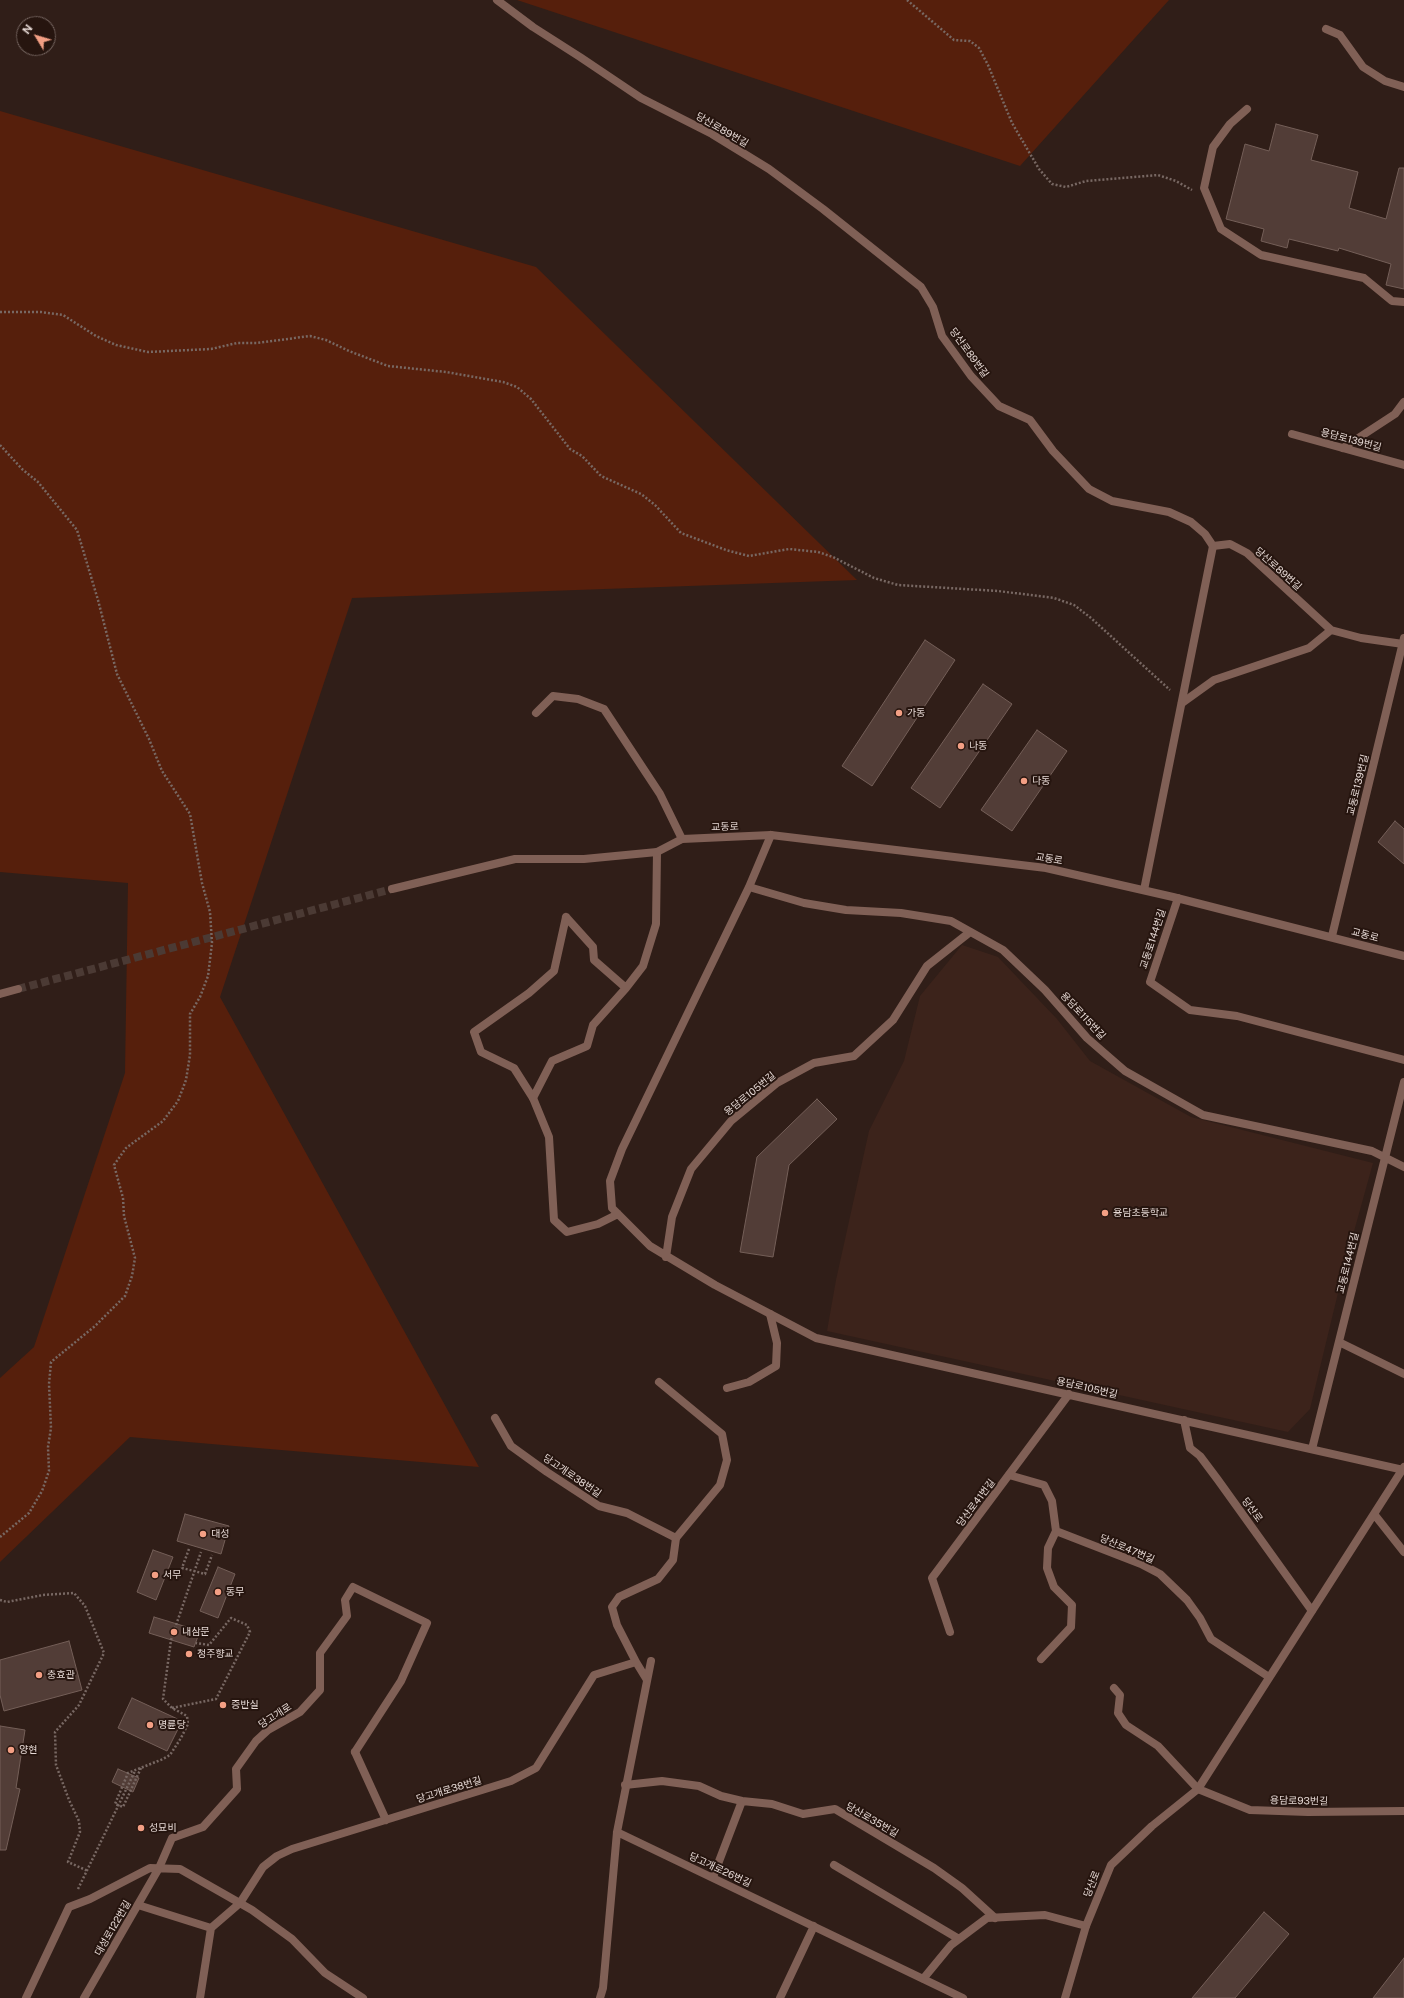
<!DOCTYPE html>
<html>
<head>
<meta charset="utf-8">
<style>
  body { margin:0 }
  #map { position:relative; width:1404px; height:1998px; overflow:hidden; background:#301e18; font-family:"Public Sans",sans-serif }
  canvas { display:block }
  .north { position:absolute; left:16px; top:16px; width:40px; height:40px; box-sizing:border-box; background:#26150f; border:1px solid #73635e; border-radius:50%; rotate:308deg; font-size:11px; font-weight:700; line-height:16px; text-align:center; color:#e6d9d5 }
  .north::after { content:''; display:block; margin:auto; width:14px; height:18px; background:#f39f84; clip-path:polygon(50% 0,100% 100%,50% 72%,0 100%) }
</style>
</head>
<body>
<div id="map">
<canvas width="1404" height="1998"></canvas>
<div class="north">N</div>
</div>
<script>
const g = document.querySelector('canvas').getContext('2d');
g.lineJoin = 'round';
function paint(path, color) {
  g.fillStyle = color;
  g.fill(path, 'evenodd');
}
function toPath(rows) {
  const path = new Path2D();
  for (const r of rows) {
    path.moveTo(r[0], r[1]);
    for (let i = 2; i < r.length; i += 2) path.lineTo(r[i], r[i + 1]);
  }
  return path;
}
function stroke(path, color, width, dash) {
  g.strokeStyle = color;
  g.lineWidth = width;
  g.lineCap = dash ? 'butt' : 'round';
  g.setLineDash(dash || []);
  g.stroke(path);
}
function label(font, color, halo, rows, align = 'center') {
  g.font = font + ' "Public Sans","Noto Sans KR",sans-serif';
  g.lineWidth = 4;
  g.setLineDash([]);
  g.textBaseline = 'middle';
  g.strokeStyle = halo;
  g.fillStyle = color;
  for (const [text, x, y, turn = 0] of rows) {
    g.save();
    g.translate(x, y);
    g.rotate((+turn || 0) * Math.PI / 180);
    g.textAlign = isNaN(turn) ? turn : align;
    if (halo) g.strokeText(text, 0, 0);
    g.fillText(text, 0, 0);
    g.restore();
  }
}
const built = toPath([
  [962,945,998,957,1057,1019,1090,1061,1191,1117,1373,1163,1345,1264,1310,1409,1288,1432,827,1331,836,1280,869,1131,904,1061,920,996]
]);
const green = toPath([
  [517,0,1169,0,1020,166],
  [0,111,536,267,857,580,352,598,220,997,479,1467,130,1437,0,1562,0,1378,34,1347,125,1073,128,883,0,872]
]);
const building = toPath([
  [1276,124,1318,135,1311,160,1358,172,1349,208,1386,219,1399,168,1404,168,1404,289,1386,285,1391,264,1339,248,1338,251,1289,239,1287,248,1261,241,1264,229,1226,219,1245,144,1269,151,1276,124],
  [925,640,955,660,872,786,842,766,925,640],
  [983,684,1012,704,940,808,911,788,983,684],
  [1037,730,1067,751,1012,831,981,810,1037,730],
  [1395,821,1404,829,1404,864,1378,842,1395,821],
  [817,1099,837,1119,789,1165,773,1257,740,1252,757,1157,817,1099],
  [185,1514,229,1526,221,1554,177,1541,185,1514],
  [153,1550,173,1557,156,1600,137,1592,153,1550],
  [218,1567,235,1574,218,1618,200,1611,218,1567],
  [154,1617,200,1631,194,1647,149,1633,154,1617],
  [69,1641,82,1690,4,1711,0,1695,0,1660,69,1641],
  [132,1698,182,1721,167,1751,118,1728,132,1698],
  [0,1726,25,1730,16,1788,20,1789,6,1850,0,1850,0,1726],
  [118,1769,139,1778,133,1792,112,1782,118,1769],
  [1264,1912,1289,1934,1235,1998,1192,1998,1264,1912],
  [1404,1958,1404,1998,1373,1998,1404,1958]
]);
const tertiaryTunnel = toPath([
  [18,989,392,889]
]);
const path = toPath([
  [907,0,954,40,970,41,979,48,988,65,1012,123,1039,169,1052,184,1066,187,1086,181,1158,175,1176,181,1192,190],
  [0,312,41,312,63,315,96,336,116,345,148,352,211,349,237,343,257,343,310,336,326,340,349,351,388,366,446,372,503,382,517,387,531,399,570,449,582,456,601,476,641,494,655,505,681,533,726,550,749,556,789,549,818,552,833,557,874,578,898,585,998,591,1054,598,1074,605,1091,618,1170,690],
  [0,445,22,469,38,482,77,530,98,600,117,674,149,739,162,771,190,814,202,883,210,912,212,943,208,976,200,997,190,1014,190,1055,186,1080,178,1101,163,1121,126,1148,114,1165,123,1198,124,1216,135,1258,132,1276,125,1296,95,1326,51,1362,49,1384,51,1428,48,1447,49,1471,42,1491,29,1513,0,1537],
  [189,1549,182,1568,194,1571,205,1574,212,1555],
  [0,1600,7,1602,43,1595,74,1593,85,1606,104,1653,79,1705,55,1732,56,1765,69,1800,79,1821,80,1832,68,1862,88,1871],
  [172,1708,216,1699,250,1632,247,1625,231,1618,209,1645,196,1643],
  [141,1768,123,1807,115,1804,128,1773,163,1759,170,1755,181,1738,188,1724,187,1716,172,1708,163,1699,171,1640,201,1552],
  [78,1889,135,1771]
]);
const service = toPath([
  [497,0,533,27,580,57,641,98,712,134,769,169,823,209,921,287,933,307,942,336,971,376,999,406,1030,420,1053,451,1089,489,1112,501,1169,512,1191,522,1205,534,1213,546,1230,544,1247,553,1331,630,1361,638,1403,644],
  [1326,29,1340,35,1363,67,1385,81,1404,87],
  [1343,448,1395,414,1404,402],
  [1182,703,1214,680,1309,648,1331,630],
  [536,713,553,696,578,699,604,709,660,794,682,839],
  [566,917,593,947,594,960,626,988,593,1025,587,1046,552,1061,533,1098,514,1068,481,1052,474,1032,529,993,554,971,566,917],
  [626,988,643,966,656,924,657,852],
  [727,1388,749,1382,776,1366,777,1343,770,1314],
  [495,1418,511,1446,547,1472,599,1506,627,1513,676,1538,720,1485,727,1460,722,1434,659,1382],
  [1009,1475,1044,1485,1052,1501,1056,1531,1141,1564,1160,1574,1187,1600,1200,1618,1211,1639,1269,1677],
  [1041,1659,1071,1627,1072,1605,1054,1587,1047,1568,1048,1548,1056,1531],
  [1114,1688,1120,1695,1118,1713,1126,1725,1158,1746,1198,1789],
  [625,1785,662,1781,699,1786,721,1796,742,1801,772,1804,803,1814,835,1809,934,1868,962,1888,995,1918],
  [159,1868,172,1838,203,1827,237,1789,236,1769,256,1741,268,1730,300,1712,320,1690,320,1653,347,1616,345,1600,353,1587,427,1623,401,1681,355,1752],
  [713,1877,742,1801],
  [138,1905,211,1928],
  [200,1998,211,1928,240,1903]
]);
const minor = toPath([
  [1247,109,1230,124,1213,147,1204,188,1221,229,1261,255,1364,278,1392,301,1404,302],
  [1292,434,1404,465],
  [771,835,749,887,622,1149,610,1181,612,1208,650,1246,715,1285,816,1338,1404,1470],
  [749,887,804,903,846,910,901,913,951,921,1003,950,1045,990,1087,1038,1125,1071,1203,1115,1372,1151,1404,1167],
  [1144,890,1213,546],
  [1178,898,1150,982,1190,1010,1237,1016,1404,1060],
  [1332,936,1404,638],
  [533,1098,549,1137,554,1220,567,1232,598,1224,618,1214],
  [666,1257,672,1217,691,1169,731,1121,777,1083,814,1063,854,1056,893,1020,927,966,970,932],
  [1339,1342,1404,1374],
  [1184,1420,1190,1448,1200,1456,1218,1480,1312,1611],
  [1312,1449,1404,1082],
  [1374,1514,1404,1552],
  [950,1632,932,1578,1069,1394],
  [636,1662,617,1625,612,1607,619,1597,658,1579,673,1560,676,1538],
  [355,1752,386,1820],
  [1198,1789,1250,1810,1308,1812,1404,1811],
  [617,1832,963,1998],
  [834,1865,959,1939],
  [240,1903,263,1867,277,1856,292,1849,511,1781,536,1768,594,1675,636,1662,647,1680],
  [923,1979,951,1945,987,1918,1045,1915,1086,1926,1111,1865,1152,1826,1198,1789,1404,1467],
  [26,1998,69,1907,90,1899,150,1868,180,1869,252,1910,292,1939,325,1973,363,1998],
  [84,1998,159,1868],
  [600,1998,603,1988,617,1832,651,1661],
  [780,1998,814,1926]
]);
const tertiary = toPath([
  [392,889,515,859,584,859,657,852,682,839,771,835,1046,868,1173,897,1404,956],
  [0,994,18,989],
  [1065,1998,1086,1926]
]);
const markers = [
  [899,713,4,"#f39f84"],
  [961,746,4,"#f39f84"],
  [1024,781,4,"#f39f84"],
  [1105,1213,4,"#f39f84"],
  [203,1534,4,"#f39f84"],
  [155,1575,4,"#f39f84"],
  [218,1592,4,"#f39f84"],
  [174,1632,4,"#f39f84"],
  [189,1654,4,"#f39f84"],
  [39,1675,4,"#f39f84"],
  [223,1705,4,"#f39f84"],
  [150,1725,4,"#f39f84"],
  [11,1750,4,"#f39f84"],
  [141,1828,4,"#f39f84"]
];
const streetNames = [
  ["당산로89번길",722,130,30],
  ["당산로89번길",969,353,54],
  ["용담로139번길",1351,440,15],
  ["당산로89번길",1278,569,42],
  ["교동로139번길",1358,785,-76],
  ["교동로",725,827,-2],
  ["교동로",1049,859,10],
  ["교동로",1365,935,15],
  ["교동로144번길",1153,939,-72],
  ["용담로115번길",1083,1016,47],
  ["용담로105번길",750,1094,-39],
  ["교동로144번길",1348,1263,-76],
  ["용담로105번길",1087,1388,13],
  ["당고개로38번길",572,1476,34],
  ["당산로41번길",976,1503,-53],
  ["당산로",1252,1510,54],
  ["당산로47번길",1127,1549,23],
  ["당고개로",275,1716,-33],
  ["당고개로38번길",449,1790,-17],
  ["용담로93번길",1299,1801,1],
  ["당산로35번길",872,1820,30],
  ["당고개로26번길",720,1870,25],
  ["당산로",1092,1884,-68],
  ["대성로122번길",113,1928,-60]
];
const poiNames = [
  ["가동",907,713],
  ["나동",969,746],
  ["다동",1032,781],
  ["용담초등학교",1113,1213],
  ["대성",211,1534],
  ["서무",163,1575],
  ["동무",226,1592],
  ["내삼문",182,1632],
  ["청주향교",197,1654],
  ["충효관",47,1675],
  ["증반실",231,1705],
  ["명륜당",158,1725],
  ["양현",19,1750],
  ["성묘비",149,1828]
];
paint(built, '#3c231b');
paint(green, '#561f0c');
paint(building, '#523d37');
stroke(building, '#745f58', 1);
stroke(tertiaryTunnel, '#4b3a34', 8, [8, 4]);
stroke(path, '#786863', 2.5, [2, 2]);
stroke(service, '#806056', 8);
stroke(minor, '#806056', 8);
stroke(tertiary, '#806056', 8);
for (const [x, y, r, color] of markers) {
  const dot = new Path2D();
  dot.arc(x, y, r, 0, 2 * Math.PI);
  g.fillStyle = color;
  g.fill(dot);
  stroke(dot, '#26150f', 1.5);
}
label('10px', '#e6d9d5', '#26150f', streetNames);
label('10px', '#e6d9d5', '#26150f', poiNames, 'left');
</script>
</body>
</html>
